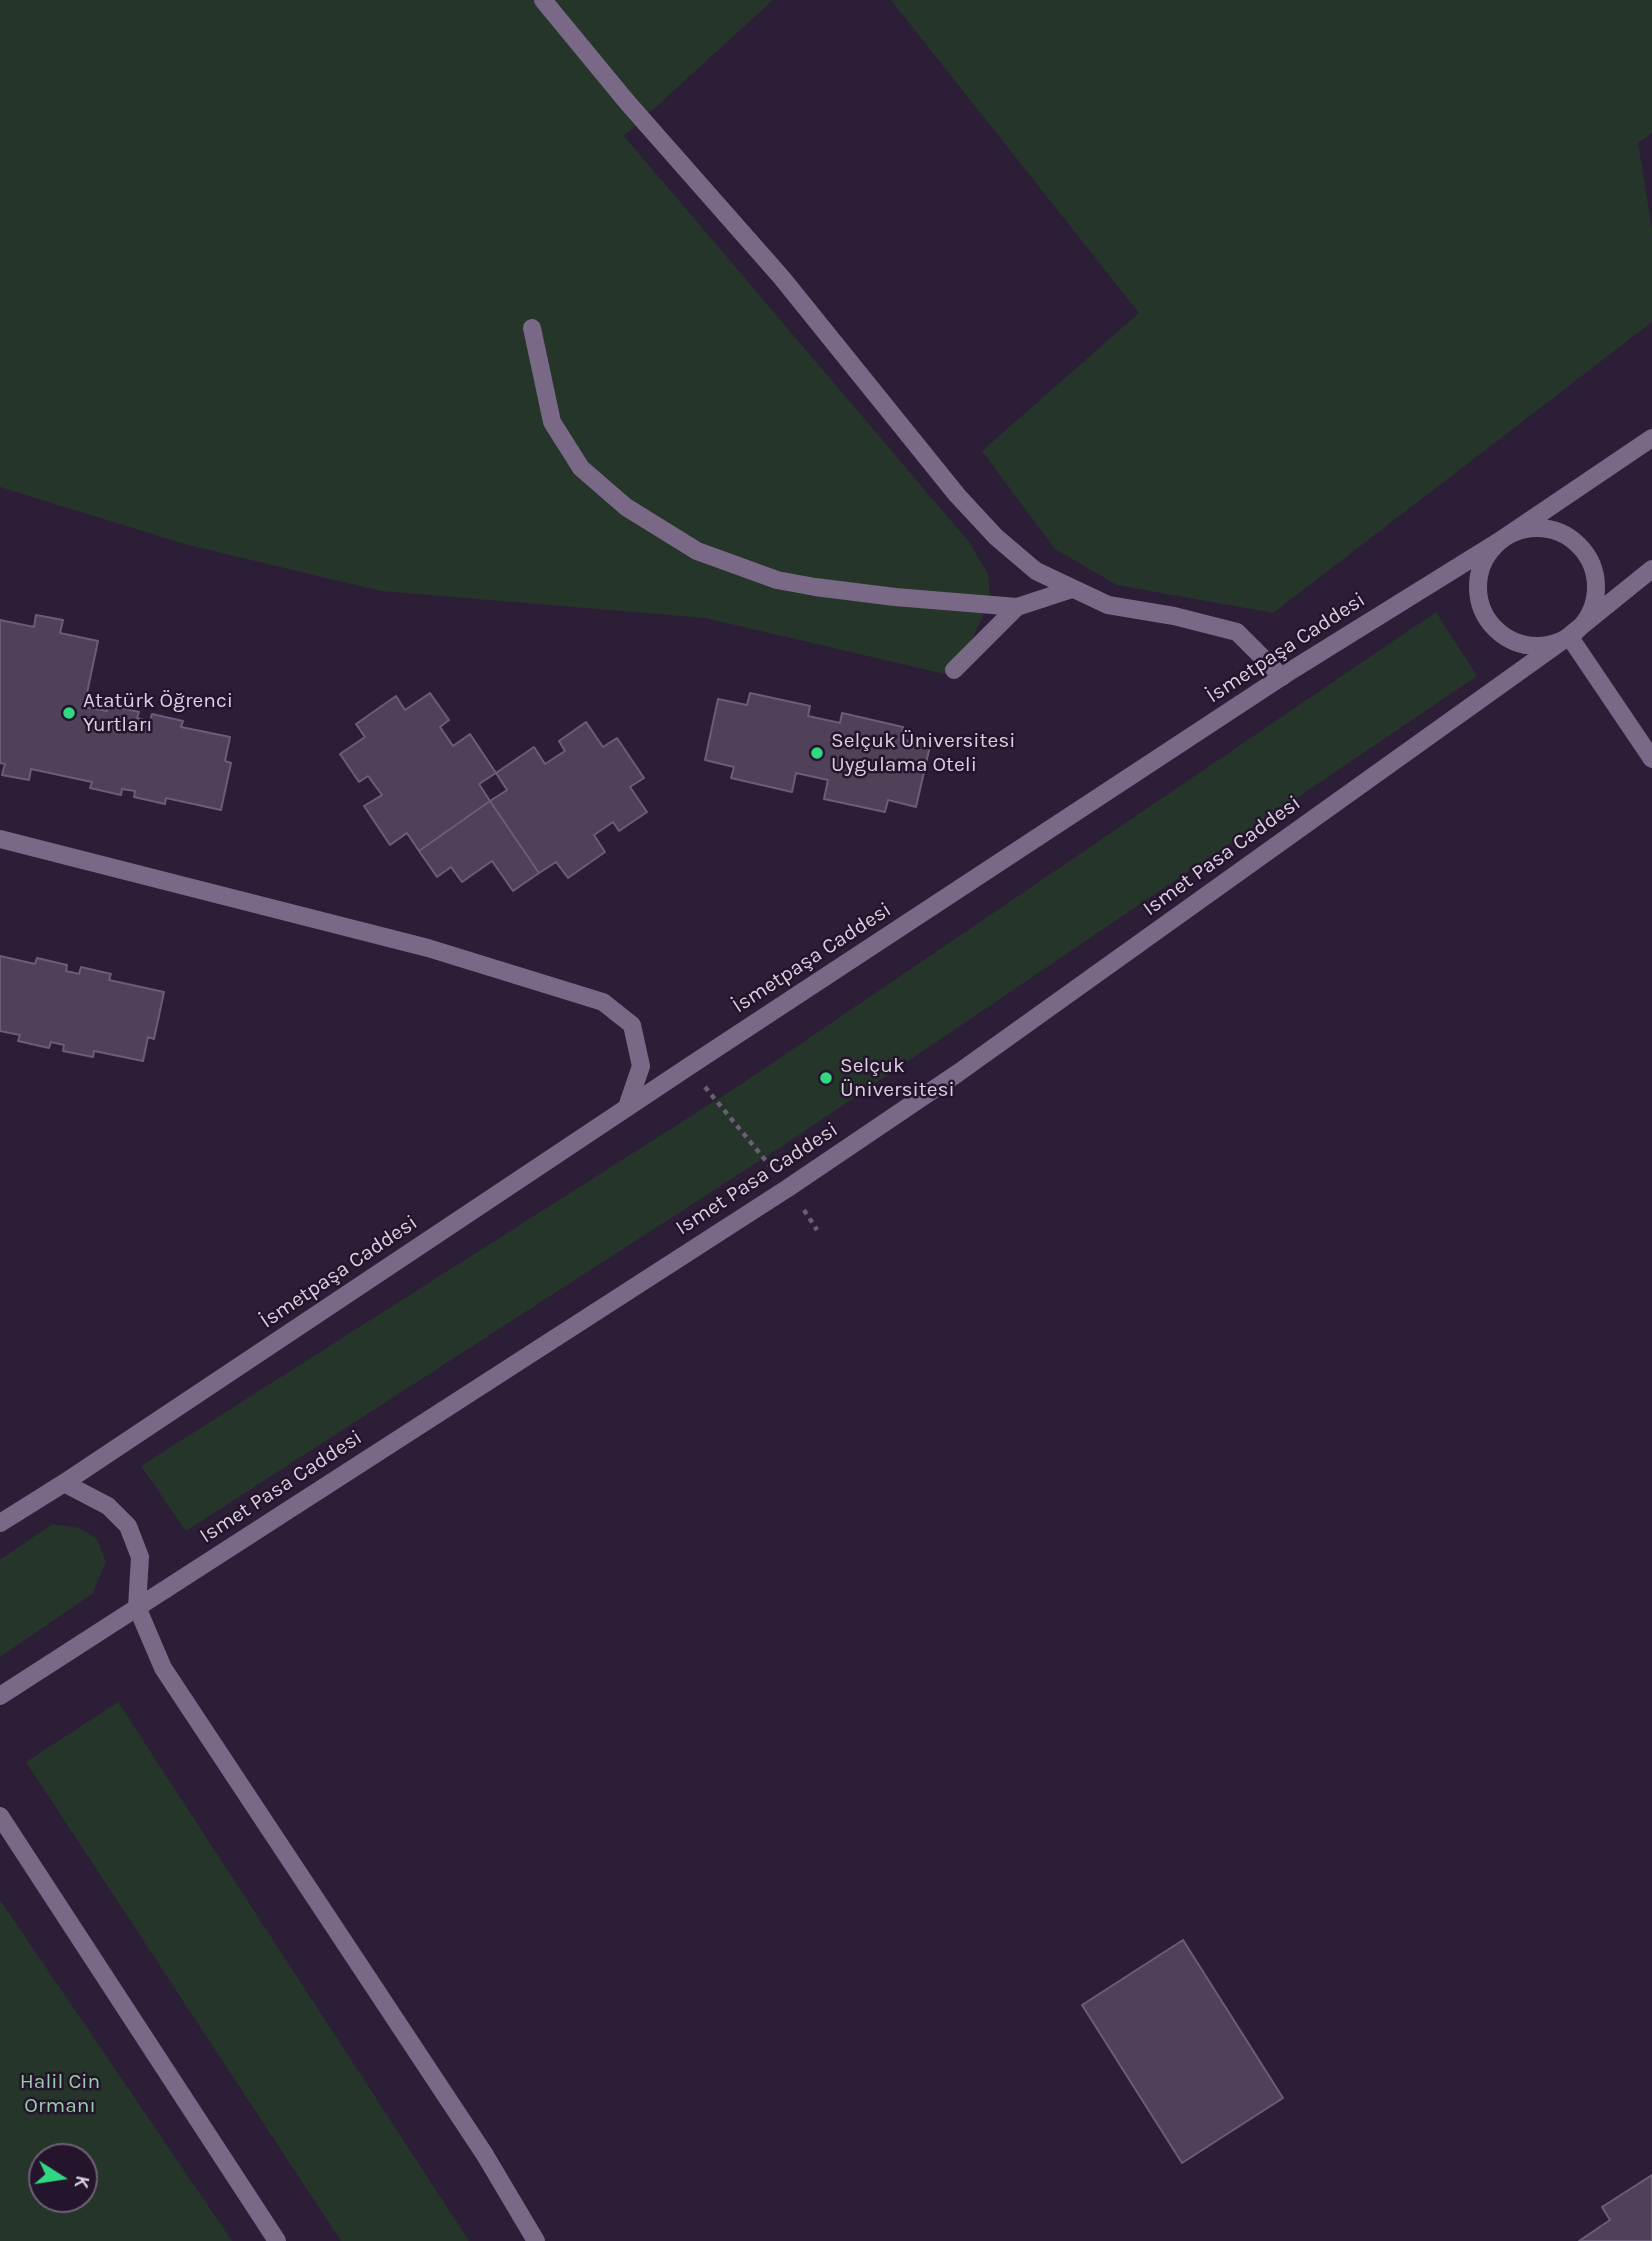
<!DOCTYPE html>
<html>
<head>
<meta charset="utf-8">
<style>
  body { margin:0 }
  #map { position:relative; width:1652px; height:2241px; overflow:hidden; background:#2d1e38; font-family:Karla,sans-serif }
  canvas { display:block }
  .north { position:absolute; left:28px; top:2143px; width:70px; height:70px; box-sizing:border-box; background:#24152d; border:2px solid #6d6075; border-radius:50%; rotate:102deg; font-size:19px; font-weight:700; line-height:28px; text-align:center; color:#dad0e1 }
  .north::after { content:''; display:block; margin:auto; width:24px; height:32px; background:#30d882; clip-path:polygon(50% 0,100% 100%,50% 72%,0 100%) }
</style>
</head>
<body>
<div id="map">
<canvas width="1652" height="2241"></canvas>
<div class="north">K</div>
</div>
<script>
const g = document.querySelector('canvas').getContext('2d');
g.lineJoin = 'round';
function paint(path, color) {
  g.fillStyle = color;
  g.fill(path, 'evenodd');
}
function toPath(rows) {
  const path = new Path2D();
  for (const r of rows) {
    if (r.length === 3) {
      path.moveTo(r[0] + r[2], r[1]);
      path.arc(r[0], r[1], r[2], 0, 2 * Math.PI);
      continue;
    }
    path.moveTo(r[0], r[1]);
    for (let i = 2; i < r.length; i += 2) path.lineTo(r[i], r[i + 1]);
  }
  return path;
}
function stroke(path, color, width, dash) {
  g.strokeStyle = color;
  g.lineWidth = width;
  g.lineCap = dash ? 'butt' : 'round';
  g.setLineDash(dash || []);
  g.stroke(path);
}
function label(font, color, halo, rows, align = 'center') {
  g.font = font + ' Karla,sans-serif';
  g.lineWidth = 5;
  g.setLineDash([]);
  g.textBaseline = 'middle';
  g.strokeStyle = halo;
  g.fillStyle = color;
  for (const [text, x, y, turn = 0] of rows) {
    g.save();
    g.translate(x, y);
    g.rotate((+turn || 0) * Math.PI / 180);
    g.textAlign = isNaN(turn) ? turn : align;
    if (halo) g.strokeText(text, 0, 0);
    g.fillText(text, 0, 0);
    g.restore();
  }
}
const green = toPath([
  [0,0,773,0,624,136,969,542,988,574,990,601,972,639,949,675,705,618,381,591,188,545,0,487],
  [891,0,1652,0,1652,133,1638,143,1652,229,1652,322,1273,613,1117,585,1055,549,982,451,1139,313],
  [1436,612,1477,676,784,1145,186,1531,141,1466,743,1083],
  [52,1524,79,1528,97,1539,106,1562,92,1594,0,1657,0,1560],
  [118,1702,469,2241,341,2241,26,1762],
  [0,1900,232,2241,0,2241],
  [42,2157,84,2157,84,2199,42,2199]
]);
const building = toPath([
  [36,615,63,620,60,633,98,641,84,707,107,711,108,705,139,712,137,718,150,721,152,714,183,721,181,727,230,737,225,761,231,763,221,810,166,798,165,804,134,797,135,791,122,789,121,795,90,788,92,782,31,769,29,780,2,775,5,764,0,763,0,620,34,627,36,615],
  [430,693,449,720,440,727,453,746,470,734,496,773,479,784,490,801,419,851,407,833,390,845,364,806,382,795,368,776,359,782,340,754,365,737,356,724,396,696,405,710,430,693],
  [750,693,810,706,808,716,840,723,842,713,903,727,901,739,930,746,916,807,888,800,885,812,824,799,828,780,796,773,792,792,731,778,734,767,705,760,718,699,747,705,750,693],
  [586,722,603,747,617,738,644,778,630,787,647,812,619,831,613,822,594,835,605,852,568,878,556,862,539,873,490,801,507,790,496,773,534,747,545,764,565,751,559,741,586,722],
  [490,801,539,873,513,891,492,861,462,882,451,867,437,877,419,851,490,801],
  [0,956,35,964,37,958,67,965,66,971,79,974,81,967,111,974,109,980,164,992,154,1039,148,1037,143,1061,94,1051,93,1057,63,1051,64,1045,51,1042,49,1048,18,1041,20,1035,0,1031,0,956],
  [1183,1940,1283,2098,1182,2163,1082,2005,1183,1940],
  [1652,2175,1652,2241,1579,2241,1610,2220,1602,2207,1652,2175]
]);
const path = toPath([
  [705,1087,771,1167],
  [804,1210,817,1230]
]);
const street = toPath([
  [543,0,627,102,782,278,957,495,996,537,1036,571,1108,605,1174,616,1237,632,1282,677],
  [532,328,552,422,581,468,626,507,697,551,777,580,815,587,895,597,1017,607],
  [954,670,1017,607,1072,589],
  [0,839,428,948,603,1002,632,1025,641,1066,627,1107],
  [137,1607,163,1668,485,2155,536,2241]
]);
const secondary = toPath([
  [1537,587,59],
  [1569,636,1652,759],
  [64,1483,108,1506,128,1526,140,1557,137,1607],
  [0,1523,64,1483,688,1067,1292,670,1498,542,1652,438],
  [0,1696,788,1188,958,1073,1569,636,1652,569],
  [0,1816,277,2241]
]);
const markers = [
  [69,713,7,"#30d882"],
  [817,753,7,"#30d882"],
  [826,1078,7,"#30d882"]
];
const streetNames = [
  ["İsmetpaşa Caddesi",1286,648,-33],
  ["Ismet Pasa Caddesi",1222,856,-36],
  ["İsmetpaşa Caddesi",812,958,-33],
  ["Ismet Pasa Caddesi",757,1179,-33],
  ["İsmetpaşa Caddesi",339,1272,-34],
  ["Ismet Pasa Caddesi",281,1487,-33]
];
const poiNames = [
  ["Atatürk Öğrenci",83,701],
  ["Yurtları",83,725],
  ["Selçuk Üniversitesi",831,741],
  ["Uygulama Oteli",831,765],
  ["Selçuk",840,1066],
  ["Üniversitesi",840,1090]
];
const parkNames = [
  ["Halil Cin",60,2082],
  ["Ormanı",60,2106]
];
paint(green, '#25352a');
paint(building, '#4e4158');
stroke(building, '#6d5c79', 2);
stroke(path, '#6b5d74', 4.5, [5, 5]);
stroke(street, '#796886', 18);
stroke(secondary, '#796886', 18);
for (const [x, y, r, color] of markers) {
  const dot = new Path2D();
  dot.arc(x, y, r, 0, 2 * Math.PI);
  g.fillStyle = color;
  g.fill(dot);
  stroke(dot, '#24152d', 2.5);
}
label('21px', '#dad0e1', '#24152d', streetNames);
label('21px', '#dad0e1', '#24152d', poiNames, 'left');
label('21px', '#9bcdab', '#24152d', parkNames);
</script>
</body>
</html>
